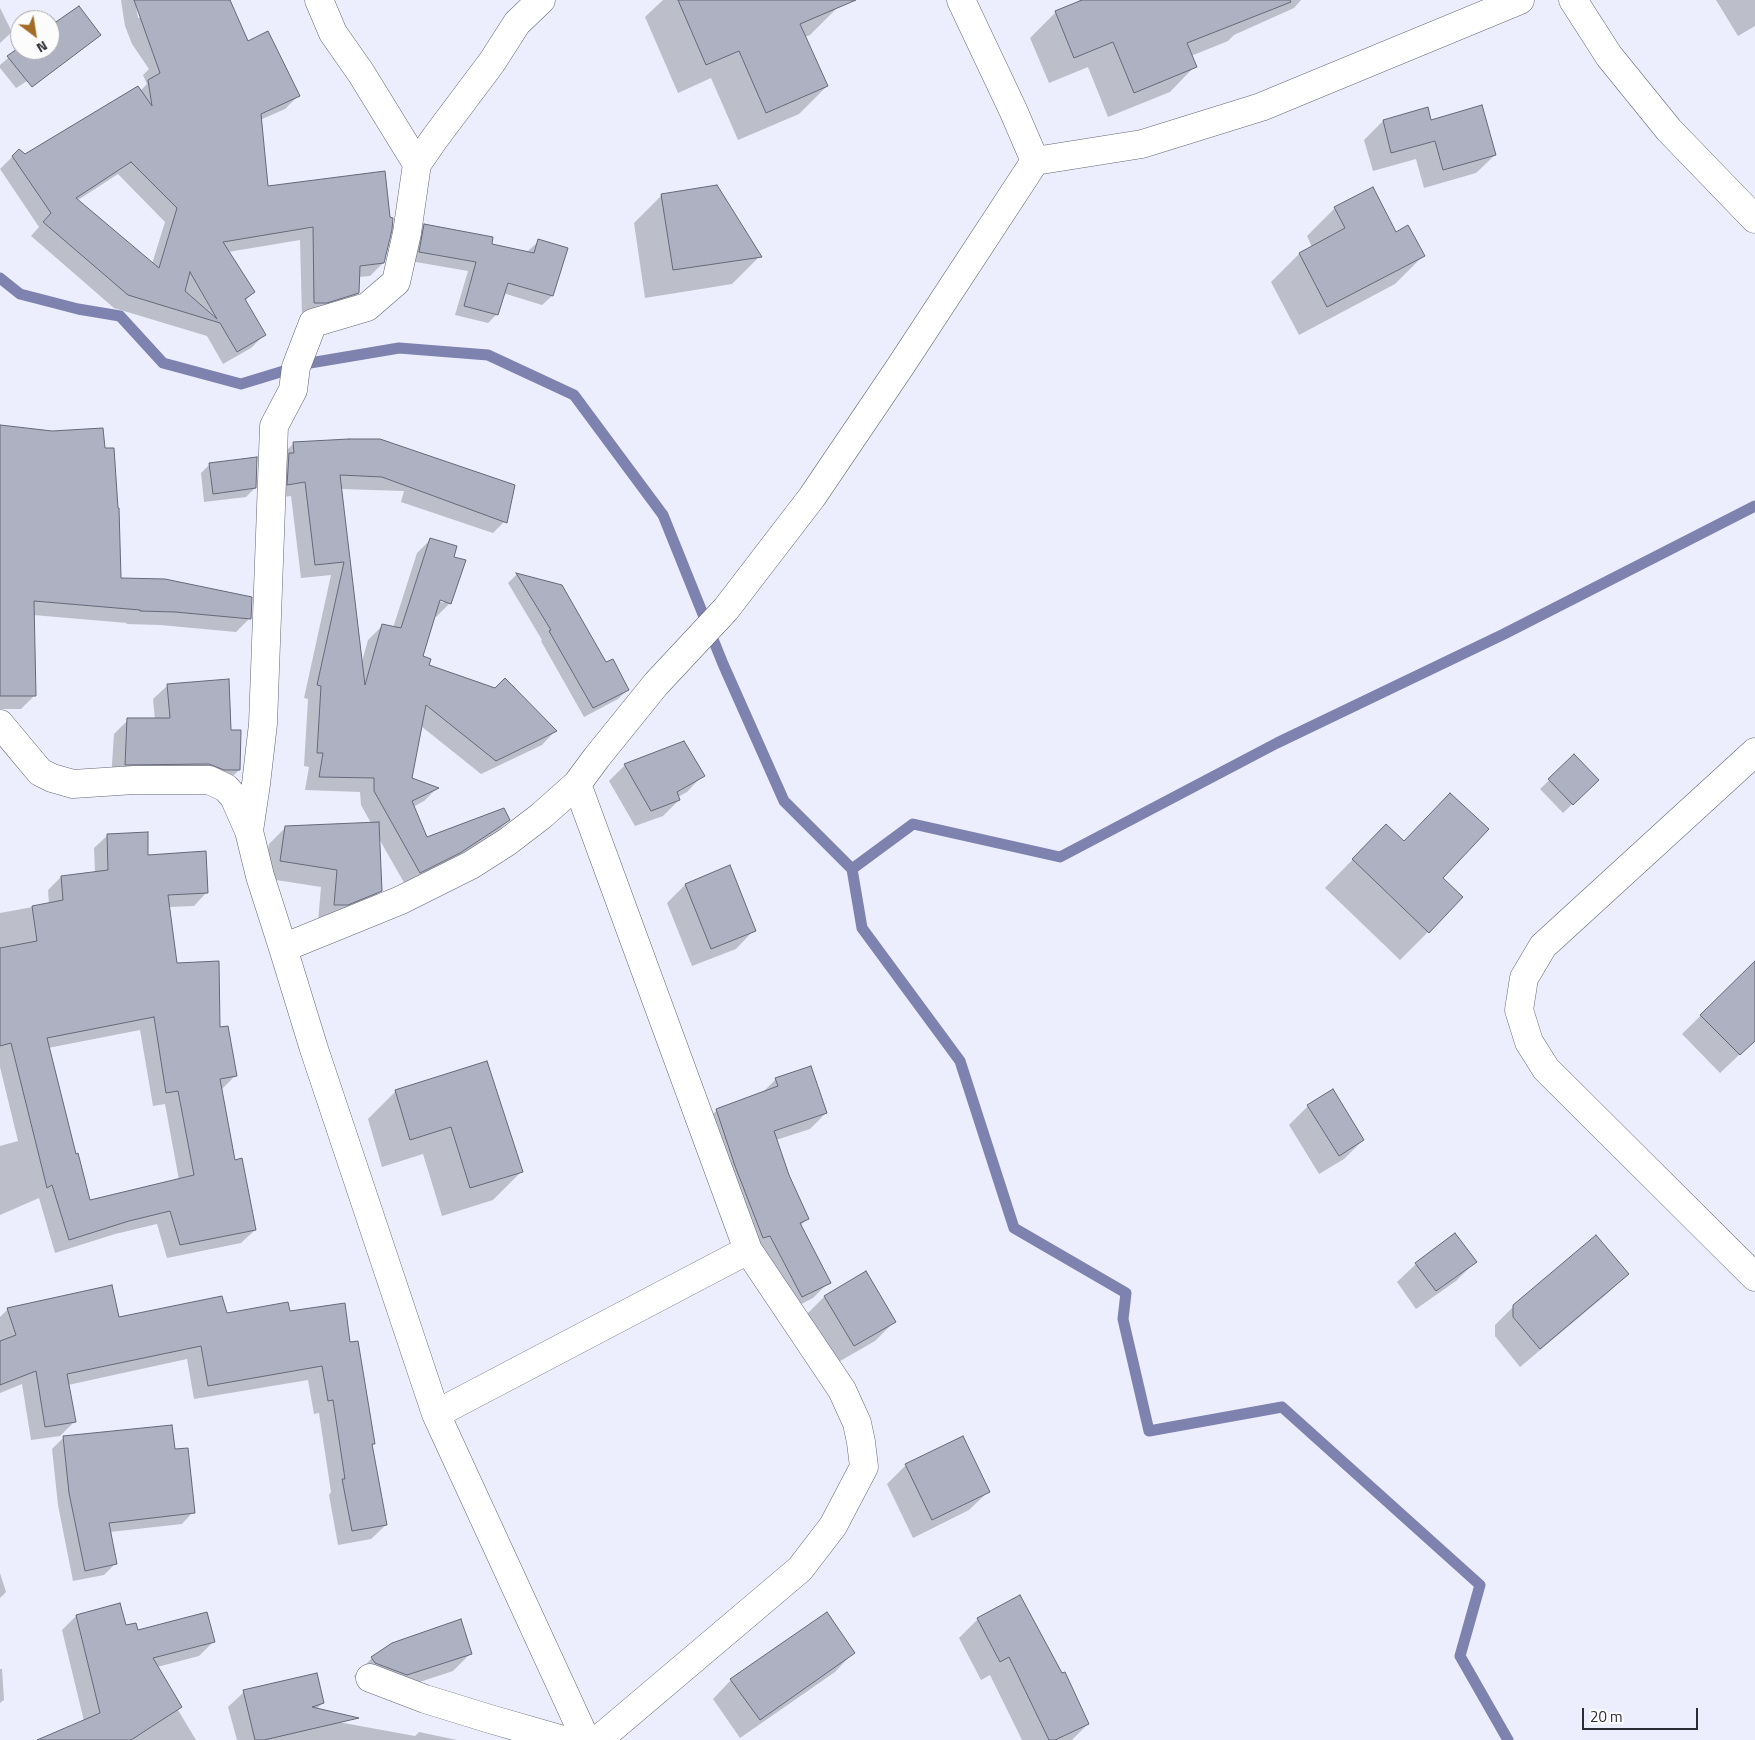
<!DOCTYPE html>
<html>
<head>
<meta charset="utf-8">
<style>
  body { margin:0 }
  #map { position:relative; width:1755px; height:1740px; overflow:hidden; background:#eceefd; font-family:"Titillium Web",sans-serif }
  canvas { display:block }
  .north { position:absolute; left:10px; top:10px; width:50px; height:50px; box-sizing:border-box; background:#fcfcfc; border:1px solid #a9a9ac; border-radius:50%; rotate:149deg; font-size:14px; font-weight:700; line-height:20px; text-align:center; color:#2c2d34 }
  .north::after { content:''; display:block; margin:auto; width:18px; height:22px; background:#a26c26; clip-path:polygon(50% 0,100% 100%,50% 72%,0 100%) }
  .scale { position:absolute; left:1582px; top:1708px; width:116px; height:22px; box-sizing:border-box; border:2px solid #2c2d34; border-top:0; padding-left:6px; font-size:15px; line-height:18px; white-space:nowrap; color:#2c2d34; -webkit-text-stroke:4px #fcfcfc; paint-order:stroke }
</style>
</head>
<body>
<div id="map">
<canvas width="1755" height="1740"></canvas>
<div class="north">N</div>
<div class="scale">20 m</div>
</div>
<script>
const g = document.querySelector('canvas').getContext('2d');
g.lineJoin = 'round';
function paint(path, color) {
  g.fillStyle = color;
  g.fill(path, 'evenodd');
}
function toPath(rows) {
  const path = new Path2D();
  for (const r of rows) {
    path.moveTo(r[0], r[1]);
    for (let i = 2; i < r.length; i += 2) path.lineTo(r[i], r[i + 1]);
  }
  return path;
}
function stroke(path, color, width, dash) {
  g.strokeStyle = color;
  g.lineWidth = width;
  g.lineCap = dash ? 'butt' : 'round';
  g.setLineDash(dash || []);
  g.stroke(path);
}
const shadow = toPath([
  [121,0,135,0,138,18,140,18,138,0,229,0,247,42,298,96,285,109,260,120,267,187,383,263,370,276,359,277,359,292,346,305,302,316,300,240,228,252,254,292,245,301,264,335,251,348,223,364,207,336,114,308,31,236,39,227,0,169,19,150,25,156,140,91,147,84,143,75,149,69,132,44,125,26],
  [118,174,165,222,152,264,78,200],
  [663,0,835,0,838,7,810,35,805,37,827,86,799,114,738,140,711,78,678,93,645,17],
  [1079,0,1301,0,1294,8,1234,35,1228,41,1191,56,1195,66,1170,92,1108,117,1088,67,1049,83,1030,38,1056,12,1080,2],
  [1716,0,1755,0,1755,26,1738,36],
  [0,8,12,32,0,43],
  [50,28,89,42,16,88,0,68,0,65,20,48,20,50,50,50],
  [1427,108,1430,121,1495,155,1476,173,1424,188,1416,159,1373,171,1364,140,1383,121],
  [1372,189,1395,233,1423,256,1395,284,1299,335,1271,282,1299,254,1312,247,1307,236,1335,208],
  [662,195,760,256,732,284,645,298,634,223],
  [425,225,490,245,528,253,529,250,539,241,566,248,552,296,542,305,503,293,497,314,488,323,455,315,468,271,410,261,415,234],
  [0,426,120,579,250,618,236,632,160,625,126,624,127,623,33,615,35,695,21,709,0,709],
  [294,443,507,519,493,533,401,502,404,491,341,489,361,665,368,640,382,626,393,628,417,553,431,539,452,558,450,603,436,617,434,616,422,657,428,666,555,731,542,745,481,774,421,726,410,779,437,788,424,801,413,807,426,839,509,820,495,834,444,867,406,886,378,837,381,890,364,907,318,922,321,887,263,878,269,844,286,827,371,823,361,805,360,792,305,790,309,767,304,766,308,699,304,698,331,575,301,578,291,496,274,498,280,457],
  [434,599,444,600,444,603],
  [210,464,255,488,246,497,204,502,201,473],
  [517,574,561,586,606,664,627,690,618,699,584,717,541,641,542,640,508,583],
  [168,685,230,731,239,770,225,784,111,779,114,734,128,720,155,720,153,699],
  [1574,756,1588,789,1563,813,1540,789],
  [625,765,703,775,687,792,678,797,679,800,663,816,635,826,609,781],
  [108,835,207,892,194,906,169,907,176,964,219,1028,235,1076,221,1090,234,1161,255,1230,241,1243,167,1258,157,1224,115,1234,55,1253,39,1198,0,1215,0,1146,18,1141,0,1067,0,913,49,904,48,890,61,877,95,873,94,848],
  [140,1030,153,1106,165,1104,179,1180,89,1202,75,1155,48,1048],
  [1358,854,1441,878,1428,932,1400,960,1325,888],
  [685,885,754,930,736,949,692,966,667,903],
  [1755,962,1755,1040,1720,1073,1682,1034],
  [776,1079,826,1113,810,1129,776,1140,788,1175,808,1218,800,1226,829,1282,813,1298,786,1312,701,1126,717,1110,761,1094],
  [396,1091,521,1172,493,1200,442,1216,423,1154,382,1167,368,1119],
  [1308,1106,1363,1140,1344,1159,1319,1174,1289,1125],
  [1475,1262,1456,1281,1416,1309,1397,1282,1416,1264],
  [1627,1274,1608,1293,1520,1367,1495,1336,1495,1325,1514,1306],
  [825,1296,894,1322,875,1341,835,1364,806,1315],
  [8,1309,118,1319,289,1312,349,1343,373,1443,371,1445,386,1525,371,1539,338,1545,329,1495,331,1492,319,1413,314,1414,308,1380,194,1399,187,1359,68,1385,74,1422,60,1436,31,1440,22,1384,0,1393,0,1317],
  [64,1437,174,1451,193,1512,182,1524,110,1532,116,1563,104,1575,73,1581,58,1505,52,1449],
  [906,1465,988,1492,969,1510,913,1538,887,1484],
  [0,1573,6,1592,0,1598],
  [76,1616,125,1627,137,1632,213,1642,199,1656,157,1667,181,1707,178,1710,196,1740,62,1740,84,1721,62,1630],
  [978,1619,1062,1675,1088,1724,1072,1740,1022,1740,990,1675,981,1680,959,1638],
  [393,1644,471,1653,453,1671,389,1692,357,1680,354,1676,372,1658],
  [853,1653,835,1672,740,1738,713,1699,731,1680],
  [0,1669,2,1669,4,1700,0,1703],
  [244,1692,323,1703,316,1709,327,1720,415,1736,419,1732,457,1740,237,1740,228,1707]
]);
const stream = toPath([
  [0,278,20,294,78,309,120,316,163,363,241,384,310,363,399,348,488,355,574,395,663,515,723,664,784,801,852,869,862,928,960,1061,1014,1228,1126,1293,1123,1319,1149,1431,1282,1407,1480,1585,1460,1656,1508,1740],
  [852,869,913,824,1060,857,1277,743,1504,634,1755,506]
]);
const building = toPath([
  [134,0,230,0,248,41,268,31,300,96,261,114,268,186,385,171,390,217,393,218,392,230,384,263,360,266,359,293,327,303,314,303,313,227,223,242,255,292,245,299,266,335,237,352,220,323,128,295,43,222,51,213,12,156,19,149,25,154,138,86,152,106,148,80,160,73,134,0],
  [131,162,177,208,159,268,76,198,131,162],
  [190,272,217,319,185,291,190,272],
  [678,0,856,0,800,24,828,86,766,113,739,51,706,65,678,0],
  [1082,0,1290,0,1291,2,1187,43,1197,67,1134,93,1113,42,1074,58,1055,11,1082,0],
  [79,6,101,35,32,87,7,56,20,47,20,50,50,50,50,26,79,6],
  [1482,105,1496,155,1443,170,1435,141,1391,153,1383,120,1428,107,1431,120,1482,105],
  [717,185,762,257,673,270,661,194,717,185],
  [1373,187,1396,232,1408,225,1425,256,1327,307,1299,253,1345,228,1334,207,1373,187],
  [424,224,493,237,492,244,534,253,538,239,568,248,553,296,508,283,498,315,464,306,476,262,419,252,424,224],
  [0,425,52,431,103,428,105,448,114,448,118,508,119,508,121,578,165,579,252,597,251,619,175,612,140,611,140,610,34,601,36,696,0,696,0,425],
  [349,439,380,439,515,485,507,523,382,477,340,475,365,685,382,624,401,628,430,538,457,546,454,557,466,560,451,604,440,600,423,656,431,659,429,665,495,688,505,678,557,731,496,761,426,705,412,778,439,788,412,801,427,837,504,808,510,820,460,853,420,873,374,791,374,778,319,777,323,753,317,753,321,686,317,685,344,562,315,565,305,482,287,485,289,453,294,453,293,442,349,439],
  [257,457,256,488,213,494,209,463,257,457],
  [516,573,562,585,606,662,613,659,629,690,593,708,549,631,551,630,516,573],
  [229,679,231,730,241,730,240,770,224,770,209,764,125,765,127,718,170,718,167,684,229,679],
  [684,741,705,776,677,792,680,800,651,811,624,764,684,741],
  [1574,754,1599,780,1573,805,1548,779,1574,754],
  [1450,793,1489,829,1443,878,1463,897,1429,933,1352,859,1386,824,1404,841,1450,793],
  [379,822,382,891,348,905,334,905,337,870,280,861,285,826,379,822],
  [148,832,148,855,206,851,208,893,168,895,177,963,219,961,220,1027,228,1026,237,1076,220,1079,235,1160,242,1158,256,1230,180,1245,170,1211,129,1221,69,1240,52,1185,47,1188,11,1043,0,1046,0,948,37,941,32,906,63,900,61,876,108,870,107,834,148,832],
  [154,1017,166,1093,178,1091,194,1175,90,1200,78,1153,76,1154,47,1038,154,1017],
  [730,865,756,931,711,949,685,884,730,865],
  [1755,961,1755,1041,1740,1055,1700,1015,1755,961],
  [487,1061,523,1172,470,1188,451,1127,410,1140,395,1090,487,1061],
  [811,1066,827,1113,774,1131,789,1175,809,1219,800,1223,831,1283,802,1297,770,1236,763,1238,735,1166,716,1109,778,1086,775,1078,811,1066],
  [1333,1089,1364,1140,1339,1156,1307,1105,1333,1089],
  [1455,1233,1477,1262,1436,1291,1415,1263,1455,1233],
  [1596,1235,1629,1274,1540,1349,1513,1317,1513,1305,1596,1235],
  [866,1271,896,1322,854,1346,824,1296,866,1271],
  [112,1285,119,1317,222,1296,227,1313,288,1302,290,1311,345,1303,350,1342,358,1341,375,1444,372,1444,387,1525,352,1531,342,1479,345,1479,333,1400,328,1401,322,1366,208,1386,201,1346,67,1374,76,1422,45,1427,36,1371,0,1385,0,1341,16,1335,7,1308,112,1285],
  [172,1425,175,1449,188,1448,195,1513,109,1523,117,1564,85,1571,69,1493,63,1436,172,1425],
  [963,1436,990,1492,932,1520,905,1464,963,1436],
  [1020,1595,1062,1673,1065,1672,1089,1724,1055,1740,1049,1740,1009,1657,1000,1662,977,1618,1020,1595],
  [120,1603,126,1625,136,1623,138,1630,207,1612,215,1642,153,1658,182,1707,131,1740,37,1740,100,1713,76,1615,120,1603],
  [827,1612,855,1653,760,1720,730,1679,827,1612],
  [461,1619,472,1654,407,1675,375,1663,371,1657,392,1643,461,1619],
  [317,1673,324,1703,312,1707,359,1718,264,1740,255,1740,243,1690,317,1673]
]);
const minor = toPath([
  [319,0,333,33,361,73,417,164],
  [961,0,1013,110,1035,161,1142,144,1261,107,1520,0],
  [1573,0,1609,56,1669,130,1755,219],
  [0,724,40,772,52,778,73,784,134,780,209,780,226,788,234,797,249,831,260,876,283,948],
  [1755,752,1543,946,1524,978,1519,1010,1529,1042,1546,1069,1755,1277],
  [577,784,597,757,656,684,726,609,812,497,900,367,1035,161],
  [249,831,256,784,263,724,274,426,293,390,296,367,313,323,367,307,396,282,407,233,417,164,435,138,492,62,517,23,541,0],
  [436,1414,748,1250],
  [370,1678,425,1699,490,1719,563,1740],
  [586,1740,436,1414,314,1049,283,948,401,900,471,865,507,842,541,816,577,784,748,1250,842,1390,857,1423,861,1442,864,1467,833,1526,800,1569,598,1740]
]);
paint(shadow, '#0003');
stroke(stream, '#7d82ae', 11);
paint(building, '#aeb1c2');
stroke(building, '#666878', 1);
stroke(minor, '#636676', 29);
stroke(minor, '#fff', 28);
</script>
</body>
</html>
